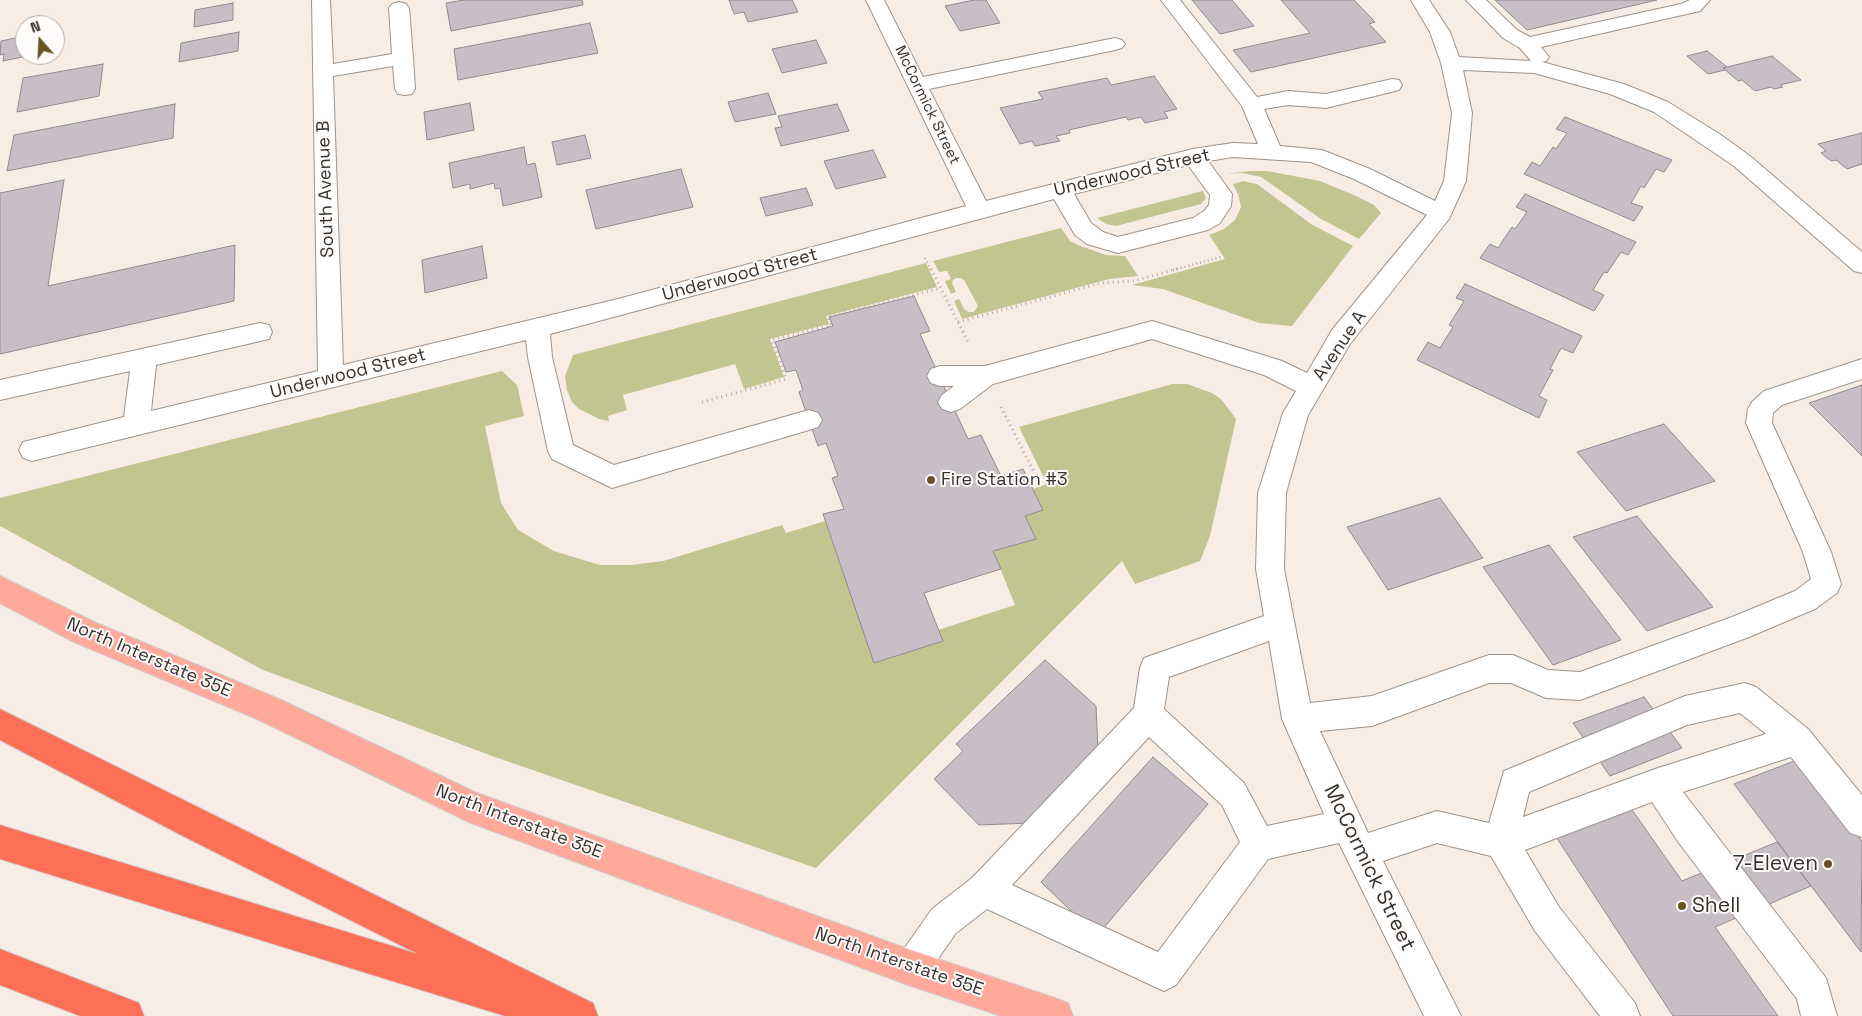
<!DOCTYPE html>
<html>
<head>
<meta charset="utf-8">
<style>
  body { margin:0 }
  #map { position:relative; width:1862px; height:1016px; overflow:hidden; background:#f8ede5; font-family:"Space Grotesk",sans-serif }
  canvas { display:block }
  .north { position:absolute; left:15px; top:15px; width:50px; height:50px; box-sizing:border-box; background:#fefcfa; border:1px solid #aeaba8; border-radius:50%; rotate:341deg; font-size:14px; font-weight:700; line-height:20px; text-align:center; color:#35312e }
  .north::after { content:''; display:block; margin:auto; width:18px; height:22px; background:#655523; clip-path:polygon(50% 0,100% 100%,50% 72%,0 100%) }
</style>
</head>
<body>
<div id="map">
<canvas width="1862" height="1016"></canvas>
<div class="north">N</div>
</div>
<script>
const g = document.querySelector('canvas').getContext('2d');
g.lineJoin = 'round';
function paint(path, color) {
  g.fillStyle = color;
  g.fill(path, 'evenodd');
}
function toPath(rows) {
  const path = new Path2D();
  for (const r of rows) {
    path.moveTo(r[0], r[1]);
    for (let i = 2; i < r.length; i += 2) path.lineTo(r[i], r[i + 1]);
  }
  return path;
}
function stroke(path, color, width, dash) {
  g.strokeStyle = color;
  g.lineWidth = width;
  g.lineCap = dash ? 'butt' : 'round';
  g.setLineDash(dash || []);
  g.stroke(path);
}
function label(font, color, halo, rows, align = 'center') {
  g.font = font + ' "Space Grotesk",sans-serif';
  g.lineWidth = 4;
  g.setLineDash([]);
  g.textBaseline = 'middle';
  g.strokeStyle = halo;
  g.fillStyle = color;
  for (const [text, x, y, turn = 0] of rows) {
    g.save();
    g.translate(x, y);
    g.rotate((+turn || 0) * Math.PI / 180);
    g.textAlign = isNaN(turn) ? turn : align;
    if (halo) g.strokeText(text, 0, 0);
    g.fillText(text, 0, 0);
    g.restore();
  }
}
const green = toPath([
  [1250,171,1267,171,1320,181,1356,196,1374,205,1381,213,1359,239,1321,219,1261,177,1242,173,1226,174],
  [1243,181,1257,184,1311,224,1353,246,1292,326,1259,323,1163,289,1132,285,1225,259,1209,235,1224,229,1235,220,1241,207,1238,194,1233,184],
  [1203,191,1206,198,1201,204,1116,226,1106,224,1097,218],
  [1061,228,1070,241,1078,245,1106,255,1125,256,1138,276,1109,279,962,319,954,301,959,299,964,309,968,312,974,312,978,306,964,280,961,278,956,278,953,280,952,283,956,292,951,294,945,281,951,279,947,271,939,272,933,261],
  [926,263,937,287,826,316,829,324,770,339,784,377,744,389,735,364,623,395,627,410,608,416,609,421,599,419,579,409,572,402,567,390,565,376,573,355],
  [502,371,517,385,524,416,485,426,501,503,518,530,554,551,600,565,631,565,663,561,782,525,786,533,825,521,875,663,943,641,938,630,1015,605,993,551,1035,539,1025,516,1043,510,1033,489,1047,484,1019,427,1172,384,1187,384,1212,393,1222,400,1236,419,1210,536,1200,561,1135,584,1122,561,816,868,492,756,261,669,0,526,0,498]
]);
const building = toPath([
  [464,0,582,0,583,5,451,31,446,3,464,0],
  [729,0,792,0,798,12,748,22,744,12,734,14,729,0],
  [974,0,986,0,1000,23,960,31,945,6,974,0],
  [1192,0,1232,0,1254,26,1220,34,1192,0],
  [1281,0,1354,0,1375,22,1369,24,1386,42,1251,72,1233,50,1310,33,1281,0],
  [1495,0,1657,0,1527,30,1495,0],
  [233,3,233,20,194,27,195,10,233,3],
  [590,23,598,53,458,80,454,49,590,23],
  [239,32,238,51,179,62,181,43,239,32],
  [25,36,25,55,33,55,3,61,4,54,0,55,1,41,25,36],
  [816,40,827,63,782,73,772,49,816,40],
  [1707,51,1727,67,1723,68,1725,70,1708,74,1687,56,1707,51],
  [1772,56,1801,80,1780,85,1783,87,1774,89,1771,87,1755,91,1742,80,1738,81,1723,68,1772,56],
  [103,64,99,96,17,112,23,78,103,64],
  [1154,76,1177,109,1164,112,1168,118,1145,123,1141,117,1128,120,1126,117,1069,130,1070,133,1056,136,1060,141,1035,146,1032,141,1020,144,1000,108,1043,99,1038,92,1107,78,1111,85,1154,76],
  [768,93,776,114,735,122,728,102,768,93],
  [470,103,474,130,427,140,424,112,470,103],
  [175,104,173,138,7,171,14,135,175,104],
  [837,104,849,131,781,146,775,128,782,127,778,116,837,104],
  [1565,117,1672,160,1664,172,1656,169,1644,188,1641,186,1631,203,1643,207,1634,221,1524,174,1532,162,1540,166,1553,147,1556,149,1567,133,1556,129,1565,117],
  [1862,133,1862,164,1847,169,1836,160,1831,161,1821,153,1826,151,1818,144,1862,133],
  [585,135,591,158,557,165,552,142,585,135],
  [524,147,527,165,535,163,542,197,503,206,500,188,495,189,494,183,470,189,470,184,453,188,449,163,524,147],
  [873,150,886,177,836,189,824,161,873,150],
  [681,169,693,207,596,229,586,190,681,169],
  [64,180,48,286,235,245,234,301,0,354,0,193,64,180],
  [806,188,813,205,766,216,760,198,806,188],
  [1525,194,1636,242,1628,255,1621,252,1607,273,1604,272,1593,290,1604,295,1594,311,1480,258,1490,244,1498,248,1512,227,1515,229,1527,212,1516,207,1525,194],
  [482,246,487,278,425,293,422,260,482,246],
  [1465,284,1582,336,1573,353,1561,348,1550,369,1553,370,1539,396,1547,400,1539,418,1417,360,1428,342,1440,348,1453,327,1449,325,1464,301,1456,298,1465,284],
  [914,296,930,331,920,334,968,439,981,435,1001,476,1023,469,1043,510,1025,516,1036,539,993,551,1001,569,924,593,943,641,874,663,823,514,844,509,832,478,838,476,826,443,818,446,799,392,803,390,796,370,786,372,775,342,833,326,829,317,914,296],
  [1862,385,1862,456,1809,403,1862,385],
  [1664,424,1715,481,1626,511,1577,452,1664,424],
  [1440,498,1483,558,1388,590,1347,527,1440,498],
  [1637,516,1713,607,1647,631,1573,537,1637,516],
  [1549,545,1621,640,1553,665,1483,567,1549,545],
  [1045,660,1096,706,1098,750,1031,823,979,825,934,779,963,751,956,744,1045,660],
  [1644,697,1682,748,1610,776,1573,723,1644,697],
  [1153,757,1208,804,1097,936,1041,882,1153,757],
  [1797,760,1862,841,1861,952,1734,784,1797,760],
  [1623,797,1682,881,1777,842,1811,886,1715,927,1778,1016,1673,1016,1549,826,1623,797]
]);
const pathFar1 = toPath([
  [925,258,931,270],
  [1173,270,1221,257]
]);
const path = toPath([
  [931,269,969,344],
  [958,322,1101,283,1133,281,1177,269],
  [702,402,786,379,772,340,831,325,828,317,941,288],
  [1001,407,1037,478,1029,481]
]);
const minor = toPath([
  [312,0,330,0,333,64,392,54,389,8,392,4,399,2,406,4,409,8,413,58,415,89,412,94,405,95,398,94,395,89,393,66,333,76,343,365,618,299,966,206,866,0,884,0,923,77,1115,38,1122,40,1125,44,1122,48,1115,50,929,89,986,201,1193,149,1233,143,1258,144,1242,106,1161,0,1180,0,1257,97,1288,91,1326,94,1392,79,1399,80,1402,85,1399,90,1326,108,1288,105,1264,109,1280,146,1322,150,1370,169,1435,201,1444,181,1452,113,1441,63,1430,32,1411,0,1429,0,1450,32,1459,57,1531,61,1520,48,1503,38,1466,0,1486,0,1517,30,1530,37,1681,4,1690,0,1710,0,1700,11,1541,47,1549,57,1546,61,1542,62,1624,84,1668,102,1718,133,1750,156,1862,252,1862,273,1854,271,1734,166,1654,112,1610,94,1534,73,1463,70,1472,113,1466,181,1449,219,1350,344,1308,415,1286,493,1284,569,1310,703,1372,696,1489,655,1513,655,1548,670,1580,672,1732,617,1795,591,1811,579,1803,552,1746,423,1748,409,1752,402,1764,391,1862,359,1862,379,1782,405,1773,413,1772,423,1831,552,1841,584,1837,593,1815,609,1749,637,1580,700,1546,698,1511,683,1489,683,1372,726,1320,731,1368,833,1437,811,1489,823,1504,771,1685,696,1745,683,1756,687,1808,729,1862,795,1862,837,1850,833,1791,757,1683,792,1826,978,1837,1016,1801,1016,1797,999,1679,843,1652,802,1525,850,1559,907,1635,1003,1640,1016,1600,1016,1535,931,1491,856,1437,843,1383,861,1461,1016,1424,1016,1339,843,1268,859,1176,985,1164,991,987,909,956,933,923,980,911,986,899,980,893,968,899,956,932,909,972,878,1134,708,1140,668,1144,658,1264,616,1256,569,1258,493,1283,413,1296,391,1264,375,1152,339,993,384,960,409,951,412,942,409,938,402,942,395,954,386,940,386,931,383,927,376,931,369,940,366,985,366,1152,321,1282,361,1307,373,1332,330,1427,215,1354,179,1311,162,1233,157,1208,161,1232,194,1231,206,1220,223,1208,230,1118,253,1087,244,1075,235,1054,199,550,334,552,357,573,445,614,465,809,410,818,413,822,420,818,427,809,430,612,488,552,459,548,451,528,357,526,340,32,461,23,458,19,450,23,442,124,417,130,371,0,400,0,380,260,323,269,325,272,332,269,339,156,365,151,411,318,371,312,0],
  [1188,165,1210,195,1209,205,1204,211,1193,218,1118,237,1103,232,1091,223,1074,194,1188,165],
  [1269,641,1282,719,1324,814,1267,826,1244,783,1164,709,1169,677,1269,641],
  [1740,713,1766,734,1658,768,1523,817,1529,792,1687,725,1740,713],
  [1149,737,1222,805,1240,842,1158,952,1012,885,1149,737]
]);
const major = toPath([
  [0,576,94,622,279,699,477,793,911,950,1055,998,1068,1003,1073,1016,1001,1016,911,986,471,823,257,719,74,642,0,603,0,576]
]);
const highway = toPath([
  [0,709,593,1003,598,1016,505,1016,0,859,0,825,418,954,181,835,0,740,0,709],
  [0,949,139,1003,144,1016,80,1016,0,985,0,949]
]);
const markers = [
  [931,480,5,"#655523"],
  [1828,864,5,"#655523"],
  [1682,906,5,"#655523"]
];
const farStreetnames = [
  ["McCormick Street",927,105,64]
];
const streetNames = [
  ["Underwood Street",1132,173,-13],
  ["South Avenue B",326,189,-92],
  ["Underwood Street",740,275,-15],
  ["Avenue A",1340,346,-56],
  ["Underwood Street",348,374,-14],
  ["North Interstate 35E",149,658,23],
  ["North Interstate 35E",519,822,21],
  ["North Interstate 35E",899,962,19]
];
const poiNames = [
  ["Fire Station #3",941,480]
];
const nearPoinames = [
  ["7-Eleven",1818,864],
  ["Shell",1692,906,"left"]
];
const nearStreetnames = [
  ["McCormick Street",1369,868,64]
];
paint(green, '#c1c691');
paint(building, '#c8bec6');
stroke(building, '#928991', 1);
stroke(minor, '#9d938b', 2);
stroke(major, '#cfcecd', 2);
stroke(highway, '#cfcecd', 2);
stroke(pathFar1, '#b3aaa4', 2.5, [1, 3]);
stroke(path, '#b3aaa4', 3, [1, 4]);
paint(minor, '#fff');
paint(major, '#fea99a');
paint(highway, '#fd6f57');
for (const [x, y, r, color] of markers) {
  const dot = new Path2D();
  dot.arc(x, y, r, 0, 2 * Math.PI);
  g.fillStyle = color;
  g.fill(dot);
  stroke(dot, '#fefcfa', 2);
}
label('15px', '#35312e', '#fefcfa', farStreetnames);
label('18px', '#35312e', '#fefcfa', streetNames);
label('18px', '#35312e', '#fefcfa', poiNames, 'left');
label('21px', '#35312e', '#fefcfa', nearPoinames, 'right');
label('21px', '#35312e', '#fefcfa', nearStreetnames);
</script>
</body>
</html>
